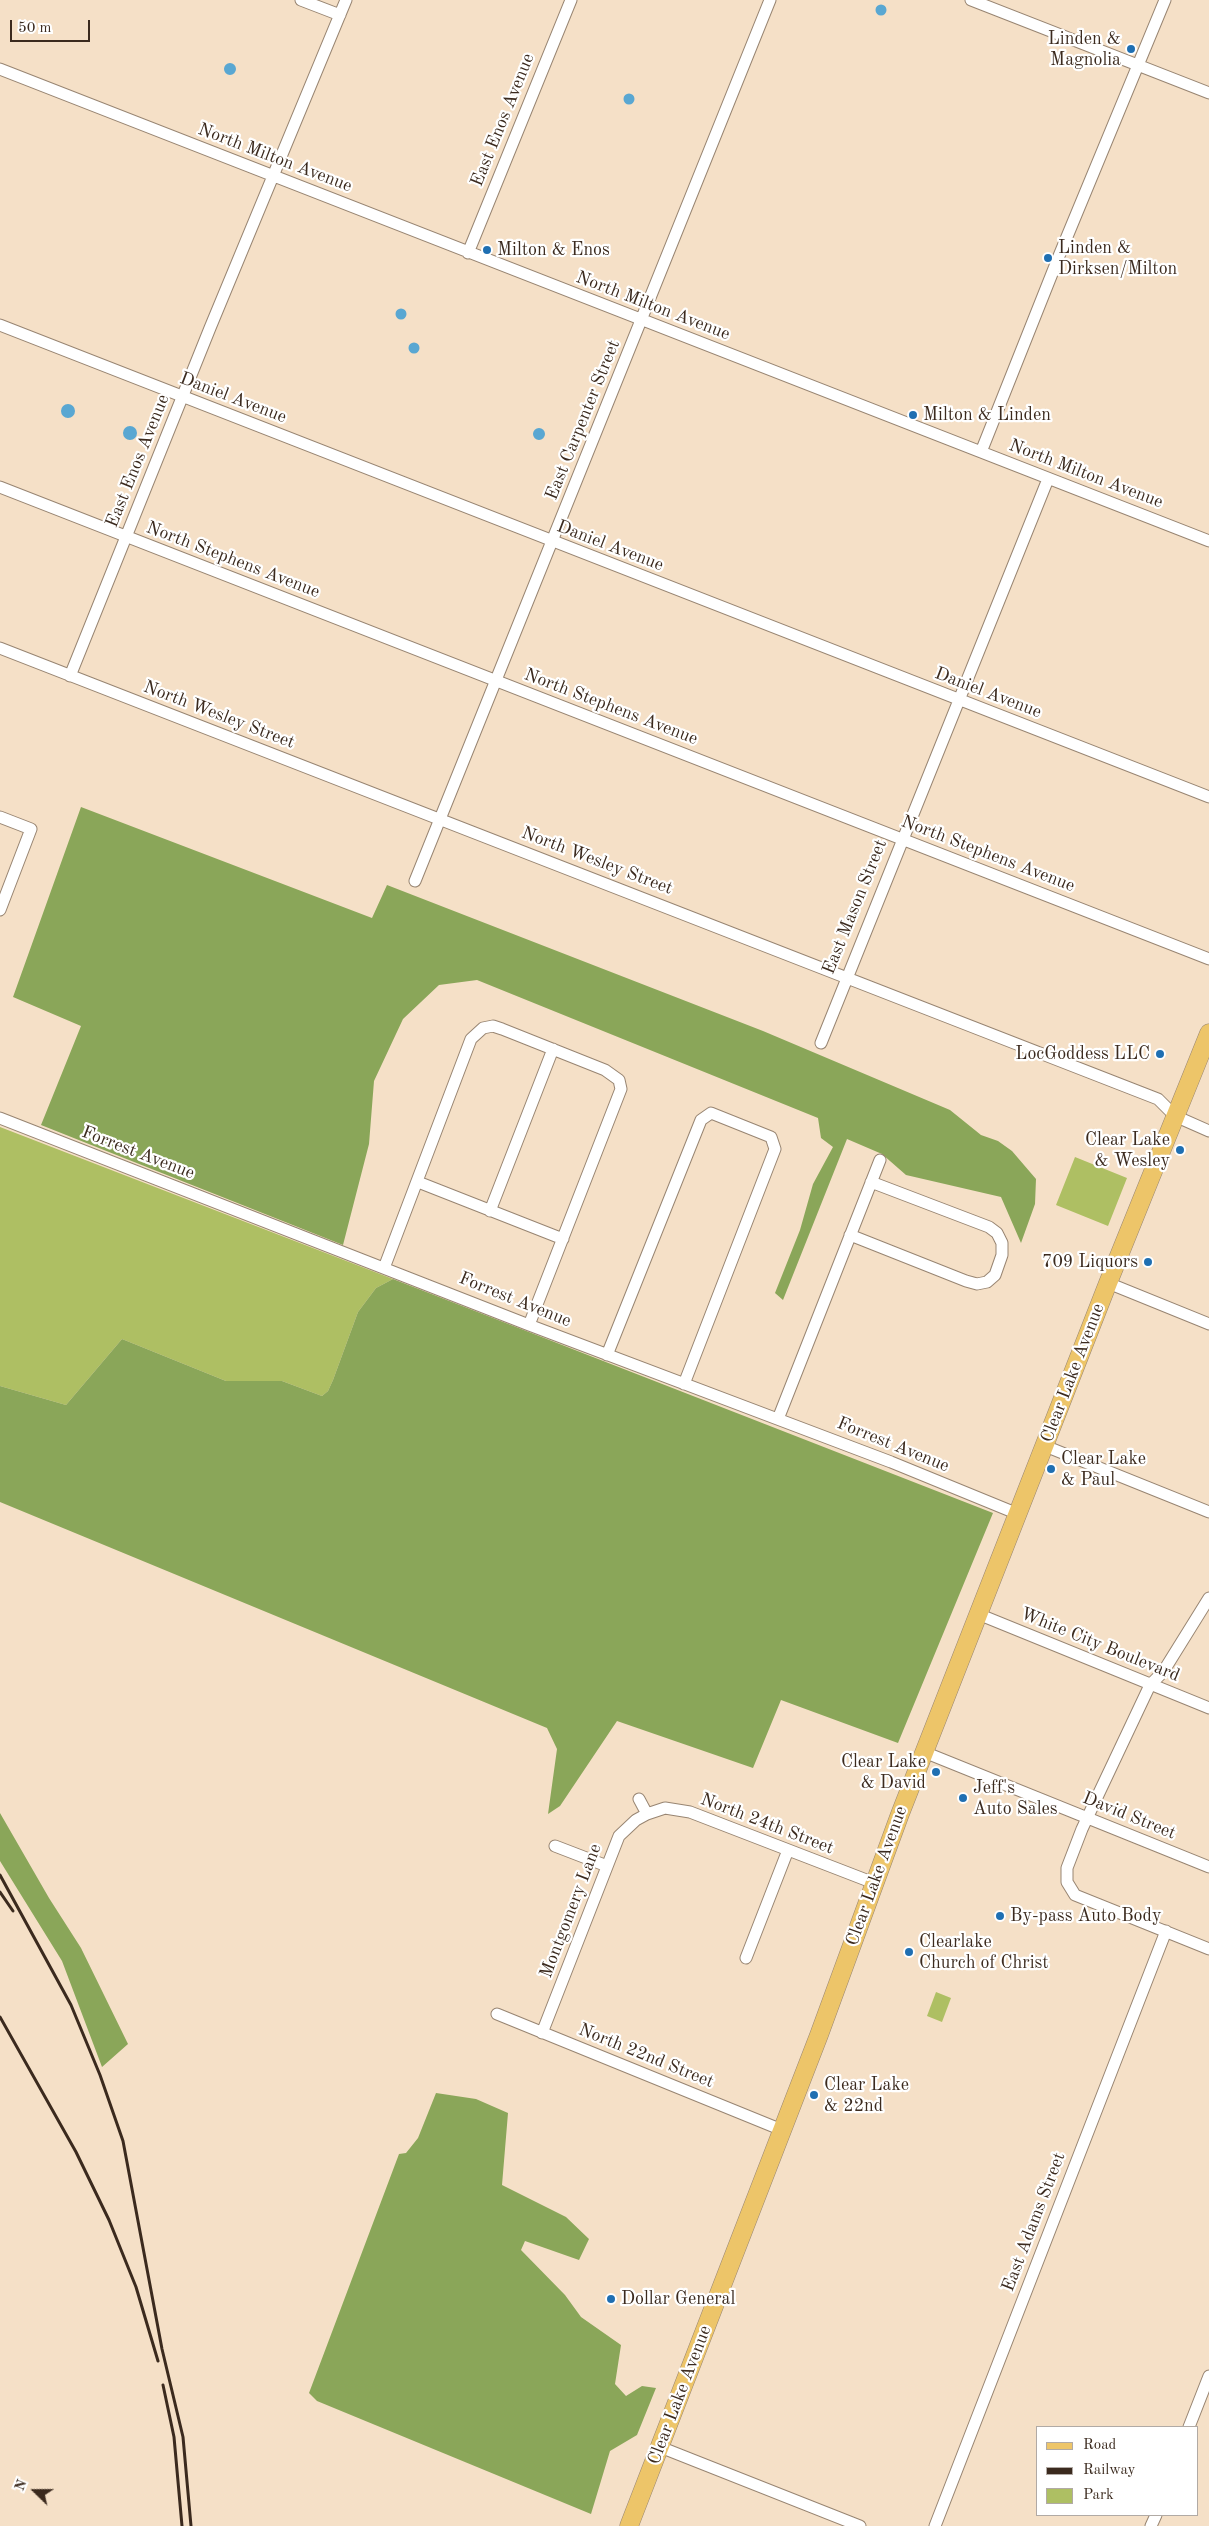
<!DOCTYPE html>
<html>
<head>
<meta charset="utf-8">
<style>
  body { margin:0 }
  #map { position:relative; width:1209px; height:2526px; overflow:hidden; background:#f5e0c7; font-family:"Old Standard TT",serif }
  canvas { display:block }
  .legend { position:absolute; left:1036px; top:2426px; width:162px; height:90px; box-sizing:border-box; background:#fff; border:1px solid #b1aaa5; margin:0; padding:6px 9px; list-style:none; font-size:15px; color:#3b2a1e }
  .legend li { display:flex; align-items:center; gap:10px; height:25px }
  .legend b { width:25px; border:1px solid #b1aaa5 }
  .north { position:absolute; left:10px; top:2466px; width:50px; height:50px; -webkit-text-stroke:4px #fff; paint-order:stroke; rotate:292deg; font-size:14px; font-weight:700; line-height:20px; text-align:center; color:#3b2a1e }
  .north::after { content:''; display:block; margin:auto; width:18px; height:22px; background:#3b2a1e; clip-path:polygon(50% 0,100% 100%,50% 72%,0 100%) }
  .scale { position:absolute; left:10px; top:20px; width:80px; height:22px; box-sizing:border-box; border:2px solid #3b2a1e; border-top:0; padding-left:6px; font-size:15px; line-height:18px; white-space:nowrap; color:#3b2a1e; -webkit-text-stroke:4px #fff; paint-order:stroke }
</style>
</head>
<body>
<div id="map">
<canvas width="1209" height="2526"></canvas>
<ul class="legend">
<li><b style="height:6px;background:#edc569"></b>Road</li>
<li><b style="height:6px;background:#3b2a1e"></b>Railway</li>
<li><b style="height:14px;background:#aebf63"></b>Park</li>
</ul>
<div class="north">N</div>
<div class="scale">50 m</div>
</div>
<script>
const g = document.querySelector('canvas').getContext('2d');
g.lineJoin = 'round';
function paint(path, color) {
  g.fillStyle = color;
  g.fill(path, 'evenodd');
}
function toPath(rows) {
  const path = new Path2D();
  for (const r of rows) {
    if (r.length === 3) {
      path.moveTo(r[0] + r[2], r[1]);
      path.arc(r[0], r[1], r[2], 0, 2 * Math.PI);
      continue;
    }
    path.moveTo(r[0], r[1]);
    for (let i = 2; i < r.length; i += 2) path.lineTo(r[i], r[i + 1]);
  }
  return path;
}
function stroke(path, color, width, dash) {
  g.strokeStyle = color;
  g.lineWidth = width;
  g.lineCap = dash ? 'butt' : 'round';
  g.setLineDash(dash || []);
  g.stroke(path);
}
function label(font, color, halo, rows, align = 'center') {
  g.font = font + ' "Old Standard TT",serif';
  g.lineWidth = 4.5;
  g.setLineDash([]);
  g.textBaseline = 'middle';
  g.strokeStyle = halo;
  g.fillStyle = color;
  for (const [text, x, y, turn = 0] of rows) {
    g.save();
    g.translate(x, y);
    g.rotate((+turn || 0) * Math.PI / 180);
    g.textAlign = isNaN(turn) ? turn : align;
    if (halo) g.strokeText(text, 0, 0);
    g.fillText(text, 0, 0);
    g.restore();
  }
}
const green = toPath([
  [0,1127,393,1279,376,1288,358,1312,333,1380,328,1391,322,1396,282,1381,226,1381,122,1339,66,1405,0,1386],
  [1075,1157,1127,1178,1108,1226,1056,1205],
  [936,1992,951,1998,942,2022,927,2016]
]);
const forest = toPath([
  [81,807,372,918,387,885,763,1031,950,1110,981,1135,998,1141,1012,1151,1036,1179,1035,1204,1021,1243,1001,1197,906,1175,882,1154,847,1139,783,1300,775,1293,800,1230,813,1184,833,1147,821,1138,818,1118,477,980,439,985,403,1019,374,1081,369,1144,343,1245,41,1125,81,1026,13,997],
  [393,1279,993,1513,898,1743,781,1700,753,1768,617,1721,560,1806,548,1814,557,1749,547,1728,0,1502,0,1386,66,1405,122,1339,226,1381,282,1381,322,1396,328,1391,333,1380,358,1312,376,1288],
  [0,1813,49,1898,81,1948,128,2044,102,2067,62,1961,0,1861],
  [436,2093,476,2099,508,2113,502,2185,566,2217,589,2239,579,2260,525,2241,521,2250,565,2295,581,2317,621,2345,615,2384,626,2396,642,2386,656,2388,637,2435,610,2451,591,2514,317,2401,309,2393,399,2154,406,2153,418,2138]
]);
const water = toPath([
  [881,10,5.5],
  [230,69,6],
  [629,99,5.5],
  [401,314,5.5],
  [414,348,5.5],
  [68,411,7],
  [130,433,7],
  [539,434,6]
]);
const minor = toPath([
  [301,0,340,15],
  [971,0,1209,93],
  [0,69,1209,541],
  [468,253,571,0],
  [0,325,1209,797],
  [981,452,1059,256,1165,0],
  [0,487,1209,959],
  [0,648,1158,1099,1175,1116,1209,1131],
  [70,676,210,328,346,0],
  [0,817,31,829,0,910],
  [415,881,770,0],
  [821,1043,1048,479],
  [0,1118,529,1325,891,1462,1018,1514],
  [418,1182,563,1239],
  [490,1211,553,1049],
  [850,1235,966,1281,977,1284,987,1282,995,1275,1002,1255,1002,1243,997,1233,989,1227,871,1182],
  [384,1268,471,1039,483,1028,493,1026,502,1029,605,1070,619,1080,621,1089,529,1325],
  [1108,1283,1209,1324],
  [607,1355,701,1120,711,1113,771,1137,775,1149,684,1384],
  [778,1419,880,1160],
  [1045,1446,1209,1512],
  [1209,1598,1163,1672,1150,1685,1082,1829,1067,1868,1067,1882,1075,1895,1209,1949],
  [978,1614,1209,1708],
  [924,1752,1209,1867],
  [639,1799,647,1814],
  [555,1846,607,1866],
  [746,1958,788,1850],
  [497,2014,782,2130],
  [542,2033,619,1836,636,1820,647,1814,665,1808,690,1812,874,1883],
  [1189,2427,1209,2376],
  [660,2447,860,2526],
  [935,2526,1166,1931],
  [1151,2526,1156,2515]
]);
const primary = toPath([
  [629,2526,819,2035,900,1814,1108,1283,1209,1033]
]);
const rail = toPath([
  [0,1875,71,2005,100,2075,123,2141,162,2349,183,2437,191,2526],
  [0,1892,13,1911],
  [0,2017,76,2152,109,2220,136,2287,158,2361],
  [163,2385,174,2437,182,2526]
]);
const markers = [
  [1131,49,5,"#1f6fb2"],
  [487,250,5,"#1f6fb2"],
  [1048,258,5,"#1f6fb2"],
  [913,415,5,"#1f6fb2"],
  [1160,1054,5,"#1f6fb2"],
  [1180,1150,5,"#1f6fb2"],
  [1148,1262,5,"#1f6fb2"],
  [1051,1469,5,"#1f6fb2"],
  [936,1772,5,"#1f6fb2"],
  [963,1798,5,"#1f6fb2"],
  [1000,1916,5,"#1f6fb2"],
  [909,1952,5,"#1f6fb2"],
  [814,2095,5,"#1f6fb2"],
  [611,2299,5,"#1f6fb2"]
];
const poiNames = [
  ["Linden &",1121,39,"right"],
  ["Magnolia",1121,60,"right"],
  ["Linden &",1058,248],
  ["Dirksen/Milton",1058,269],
  ["Milton & Enos",497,250],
  ["Milton & Linden",923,415],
  ["LocGoddess LLC",1150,1054,"right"],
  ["Clear Lake",1170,1140,"right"],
  ["& Wesley",1170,1161,"right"],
  ["709 Liquors",1138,1262,"right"],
  ["Clear Lake",1061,1459],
  ["& Paul",1061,1480],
  ["Clear Lake",926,1762,"right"],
  ["& David",926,1783,"right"],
  ["Jeff's",973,1788],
  ["Auto Sales",973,1809],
  ["By-pass Auto Body",1010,1916],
  ["Clearlake",919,1942],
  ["Church of Christ",919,1963],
  ["Clear Lake",824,2085],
  ["& 22nd",824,2106],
  ["Dollar General",621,2299]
];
const streetNames = [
  ["East Enos Avenue",503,120,-68],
  ["North Milton Avenue",275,158,21],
  ["North Milton Avenue",653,306,21],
  ["Daniel Avenue",233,398,21],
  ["East Carpenter Street",583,420,-68],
  ["East Enos Avenue",138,461,-68],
  ["North Milton Avenue",1086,474,21],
  ["Daniel Avenue",610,546,21],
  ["North Stephens Avenue",233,560,21],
  ["Daniel Avenue",988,693,21],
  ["North Stephens Avenue",611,707,21],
  ["North Wesley Street",219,715,21],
  ["North Stephens Avenue",988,854,21],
  ["North Wesley Street",597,861,21],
  ["East Mason Street",855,907,-68],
  ["Forrest Avenue",138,1153,21],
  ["Forrest Avenue",515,1300,22],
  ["Clear Lake Avenue",1073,1373,-69],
  ["Forrest Avenue",893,1445,22],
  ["White City Boulevard",1100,1645,22],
  ["David Street",1129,1816,22],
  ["North 24th Street",767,1824,21],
  ["Clear Lake Avenue",877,1876,-70],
  ["Montgomery Lane",571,1911,-69],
  ["North 22nd Street",646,2056,22],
  ["East Adams Street",1034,2222,-69],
  ["Clear Lake Avenue",680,2395,-69]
];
paint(green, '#aebf63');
paint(forest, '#8aa659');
paint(water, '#59a7d2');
stroke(minor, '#988572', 13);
stroke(primary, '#988572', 19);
stroke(minor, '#fff', 11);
stroke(primary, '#edc569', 18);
stroke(rail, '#3b2a1e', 3);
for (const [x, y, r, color] of markers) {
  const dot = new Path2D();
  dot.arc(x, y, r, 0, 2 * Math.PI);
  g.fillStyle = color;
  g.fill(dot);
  stroke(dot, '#fff', 2);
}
label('18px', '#3b2a1e', '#fff', poiNames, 'left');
label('18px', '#3b2a1e', '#fff', streetNames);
</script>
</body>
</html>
